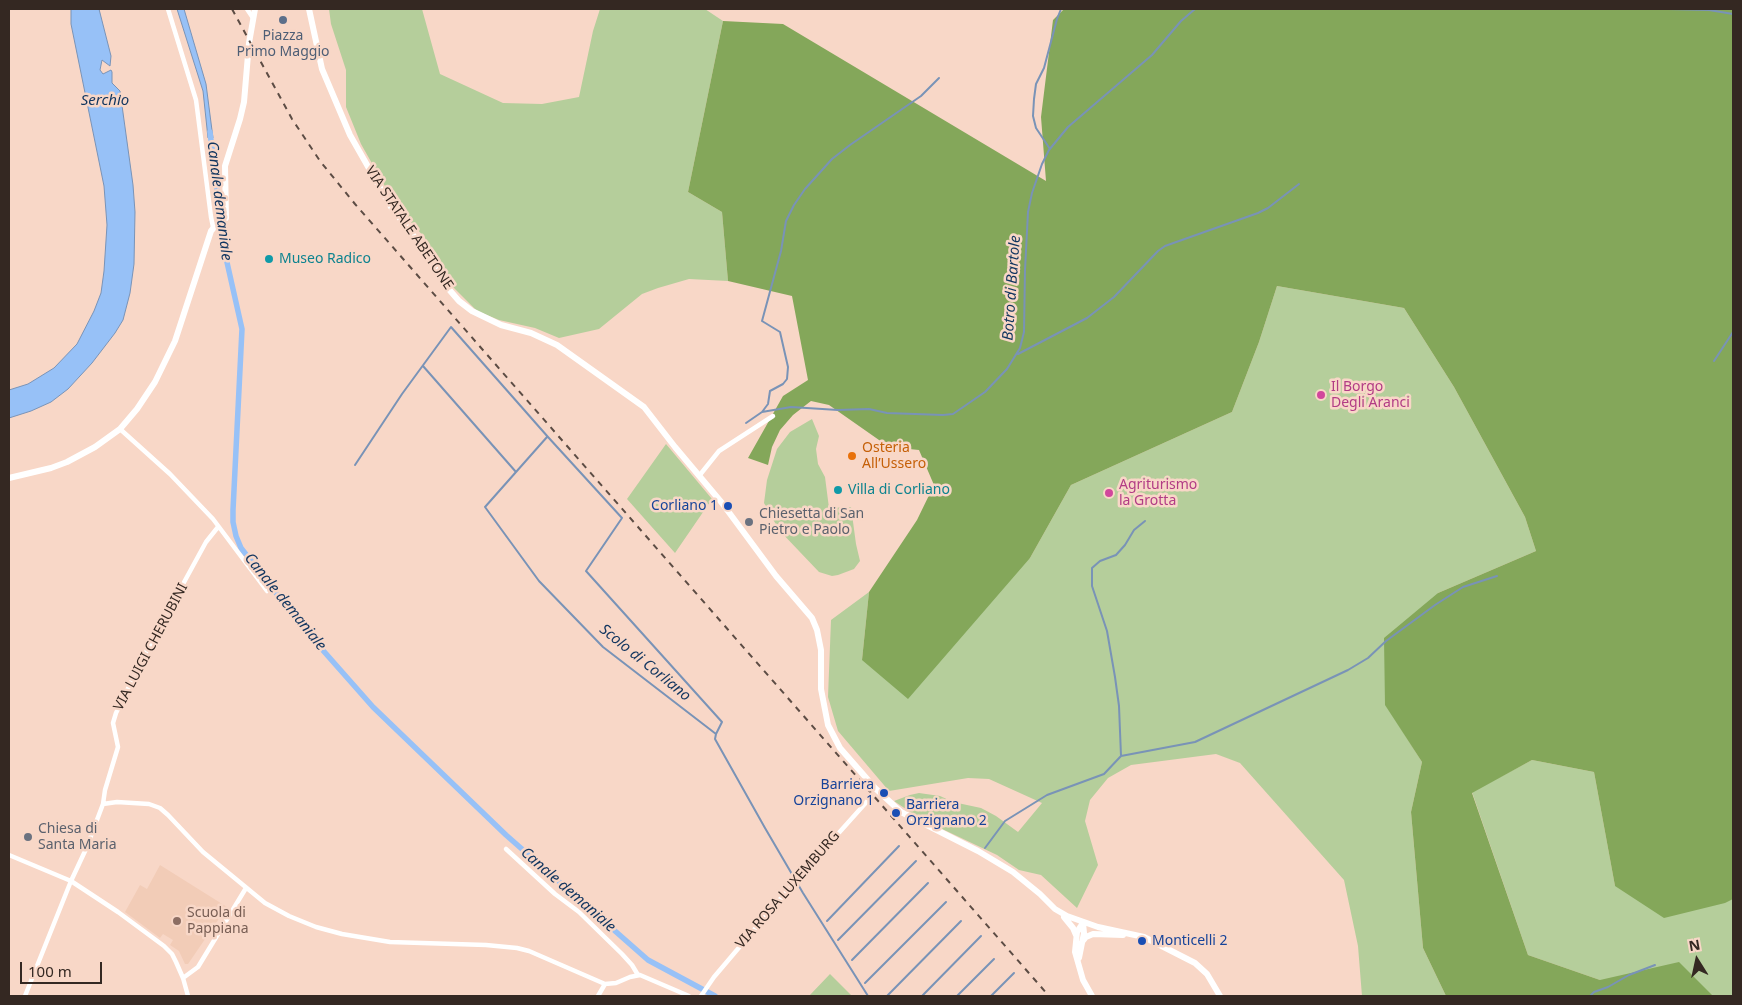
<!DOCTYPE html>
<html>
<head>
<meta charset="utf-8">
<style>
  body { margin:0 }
  #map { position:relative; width:1742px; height:1005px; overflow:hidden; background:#f8d7c7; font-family:"Noto Sans",sans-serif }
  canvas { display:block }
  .frame { position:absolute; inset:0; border:10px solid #342822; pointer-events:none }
  .north { position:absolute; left:1672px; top:935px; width:50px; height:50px; -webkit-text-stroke:4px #f8d7c7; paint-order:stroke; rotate:350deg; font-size:14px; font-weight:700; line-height:20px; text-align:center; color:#342822 }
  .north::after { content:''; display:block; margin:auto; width:18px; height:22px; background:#342822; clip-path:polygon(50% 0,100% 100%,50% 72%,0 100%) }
  .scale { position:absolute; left:20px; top:962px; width:82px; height:22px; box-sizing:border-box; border:2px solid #342822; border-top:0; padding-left:6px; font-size:15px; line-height:18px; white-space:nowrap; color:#342822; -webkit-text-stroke:4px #f8d7c7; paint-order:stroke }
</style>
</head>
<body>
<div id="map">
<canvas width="1742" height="1005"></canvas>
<div class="frame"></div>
<div class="north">N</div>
<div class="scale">100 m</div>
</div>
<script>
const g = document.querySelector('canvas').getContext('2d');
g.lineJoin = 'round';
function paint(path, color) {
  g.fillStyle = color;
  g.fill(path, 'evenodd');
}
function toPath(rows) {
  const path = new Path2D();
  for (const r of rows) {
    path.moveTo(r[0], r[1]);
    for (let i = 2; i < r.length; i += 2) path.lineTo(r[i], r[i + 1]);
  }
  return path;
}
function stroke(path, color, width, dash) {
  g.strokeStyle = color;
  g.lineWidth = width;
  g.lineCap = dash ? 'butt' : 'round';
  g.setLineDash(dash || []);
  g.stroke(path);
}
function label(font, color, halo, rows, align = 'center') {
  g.font = font + ' "Noto Sans",sans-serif';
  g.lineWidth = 5;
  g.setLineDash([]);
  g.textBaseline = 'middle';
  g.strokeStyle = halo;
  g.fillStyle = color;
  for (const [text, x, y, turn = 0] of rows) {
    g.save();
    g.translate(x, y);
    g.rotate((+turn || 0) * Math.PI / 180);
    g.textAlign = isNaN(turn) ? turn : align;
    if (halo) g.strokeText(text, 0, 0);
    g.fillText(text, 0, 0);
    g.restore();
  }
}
const built = toPath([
  [160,865,227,907,188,964,185,964,179,951,170,945,173,940,163,934,160,938,125,912,140,885,147,889]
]);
const green = toPath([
  [329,9,422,9,440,74,503,103,542,104,579,97,593,31,600,9,705,9,723,21,688,192,722,212,728,281,689,279,658,288,642,294,599,329,559,338,535,328,499,320,477,311,449,283,425,238,395,204,361,144,346,107,346,70,331,24],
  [1277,286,1404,308,1454,387,1525,517,1536,551,1438,593,1386,705,1422,762,1411,812,1423,948,1446,996,1362,996,1358,946,1344,880,1240,763,1216,754,1131,765,1108,778,1090,800,1085,821,1098,865,1077,908,1041,875,1019,870,997,855,919,818,894,801,910,795,919,793,940,796,953,802,981,808,996,816,1018,832,1042,803,989,779,968,778,889,791,838,731,828,697,831,620,869,592,862,660,1030,558,1071,485,1232,412,1259,342],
  [812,419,819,436,816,449,818,464,825,477,829,508,851,507,856,544,860,561,854,569,838,575,832,576,819,572,779,530,764,503,767,480,777,449,790,432],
  [666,444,712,499,675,553,627,499],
  [1733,598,1733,996,1579,996,1600,980,1528,955,1472,792,1532,760,1594,772,1615,886],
  [830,974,852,996,809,996]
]);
const forest = toPath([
  [1064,9,1733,9,1733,899,1725,903,1664,918,1615,886,1594,772,1532,760,1472,793,1528,955,1600,980,1679,962,1713,996,1446,996,1423,948,1411,812,1422,762,1385,705,1384,638,1438,593,1536,551,1525,517,1454,387,1404,308,1277,286,1259,342,1232,412,1071,485,1030,558,908,699,862,660,869,592,917,520,934,485,919,450,889,447,829,405,811,401,793,415,780,430,772,447,768,465,748,458,783,396,808,380,792,296,728,281,722,212,688,192,723,21,783,24,1046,181,1041,117,1053,20]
]);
const water = toPath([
  [71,9,99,9,111,56,110,66,102,60,100,70,103,74,111,70,112,72,112,83,120,91,133,185,135,212,134,264,130,293,123,320,115,333,92,363,68,389,51,402,31,411,9,418,9,390,28,384,54,368,77,344,94,311,101,293,104,271,107,225,104,186,71,24,71,9],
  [177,9,184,9,206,84,213,138,208,138,203,91,177,9]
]);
const stream = toPath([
  [1668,9,1709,10,1733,14],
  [1050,149,1036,128,1033,116,1034,99,1036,84,1044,68,1057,19,1061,9],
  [1018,354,1087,318,1114,297,1158,251,1165,246,1258,213,1268,208,1299,184],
  [1714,361,1733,332],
  [423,366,516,472],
  [762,412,791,407,838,410,869,409,887,413,943,415,953,414,985,392,1007,369,1020,348,1024,332,1025,270,1028,212,1032,193,1042,164,1049,150,1068,127,1152,55,1181,21,1195,9],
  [746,423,762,412,768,404,770,391,783,384,787,379,788,367,780,332,762,321,781,251,786,221,794,205,805,189,832,159,850,145,921,96,939,78],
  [547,437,485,507,539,581,603,647,716,734],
  [355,465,402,394,451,327,548,437,622,518,586,571,722,722,716,734],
  [716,734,715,739,765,828,803,893,868,996],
  [1121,756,1119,706,1115,677,1107,631,1092,586,1092,568,1100,561,1116,555,1125,545,1134,530,1145,521],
  [985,848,1005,821,1047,795,1104,774,1121,756,1195,742,1348,670,1368,658,1386,641,1435,605,1463,587,1497,576],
  [827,921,899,846],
  [838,940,916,861],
  [852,960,928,883],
  [865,983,946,902],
  [887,996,961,921],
  [922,996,981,936],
  [957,996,994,959],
  [991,996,1014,973],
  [1590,996,1594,992,1608,987,1629,975,1655,965]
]);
const canal = toPath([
  [210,132,224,249,242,329,233,510,233,522,236,536,241,548,305,630,373,707,506,835,648,960,715,996]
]);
const street = toPath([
  [168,9,196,100,211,217,213,227],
  [247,9,253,18],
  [120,429,170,474,213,519,267,591],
  [699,476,719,451,773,416],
  [103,804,105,790,118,747,113,723,116,713,147,650,206,542,218,527],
  [506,849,555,894,579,912,622,954,632,965,638,975],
  [9,855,71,881,86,849,103,804,117,802,149,804,160,808,168,815,203,852,265,903,289,916,316,927,342,934,390,942,486,945,517,948,529,951,605,984,616,983,630,977,640,975,689,996],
  [183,978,198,967,246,888],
  [25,996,71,881,118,912,164,946,172,954,176,962,183,978,188,996],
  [598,996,605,984],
  [701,996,714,977,793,884,871,797]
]);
const secondary = toPath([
  [309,9,322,69,350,135,391,207,420,244,446,286,459,301,472,311,501,325,531,333,557,345,644,407,675,447,722,503,776,576,812,618,817,630,821,650,821,689,828,725,840,748,875,788,901,812,978,851,1013,872,1040,894,1055,909,1067,916,1098,927,1144,937,1195,963,1207,974,1220,996],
  [9,478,51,468,67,462,95,447,120,429,137,409,155,382,175,341,211,231,216,225,226,218,225,166,240,119,244,102,249,43,255,9],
  [1064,917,1073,928,1076,935],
  [1083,923,1077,932,1075,952,1083,980,1092,996],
  [1082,942,1086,937,1093,934,1123,935],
  [1079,958,1084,933,1083,923]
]);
const rail = toPath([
  [232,9,292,119,320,161,355,204,1049,996]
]);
const markers = [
  [283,20,5,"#5c6f8a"],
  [269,259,5,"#0f9aa8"],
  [1321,395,5,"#d1479c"],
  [852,456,5,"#e8710a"],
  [838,490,5,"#0f9aa8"],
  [1109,493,5,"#d1479c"],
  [728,506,5,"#1a4fb4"],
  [749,522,5,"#6b7280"],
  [884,793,5,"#1a4fb4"],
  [896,813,5,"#1a4fb4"],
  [28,837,5,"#6b7280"],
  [177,921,5,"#8d6e63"],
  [1142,941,5,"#1a4fb4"]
];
const serviceNames = [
  ["Piazza",283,36],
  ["Primo Maggio",283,52]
];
const streetNames = [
  ["VIA STATALE ABETONE",409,228,56],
  ["VIA LUIGI CHERUBINI",151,647,-62],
  ["VIA ROSA LUXEMBURG",788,890,-49]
];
const cultureNames = [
  ["Museo Radico",279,259],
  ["Villa di Corliano",848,490]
];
const hotelNames = [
  ["Il Borgo",1331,387],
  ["Degli Aranci",1331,403],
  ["Agriturismo",1119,485],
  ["la Grotta",1119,501]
];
const foodNames = [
  ["Osteria",862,448],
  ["All’Ussero",862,464]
];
const transitNames = [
  ["Corliano 1",718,506],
  ["Barriera",874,785],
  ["Orzignano 1",874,801],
  ["Barriera",906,805,"left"],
  ["Orzignano 2",906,821,"left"],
  ["Monticelli 2",1152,941,"left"]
];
const worshipNames = [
  ["Chiesetta di San",759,514],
  ["Pietro e Paolo",759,530],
  ["Chiesa di",38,829],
  ["Santa Maria",38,845]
];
const educationNames = [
  ["Scuola di",187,913],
  ["Pappiana",187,929]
];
const waterNames = [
  ["Serchio",105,101],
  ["Canale demaniale",219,201,83],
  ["Botro di Bartole",1012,288,-86],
  ["Canale demaniale",285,602,51],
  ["Scolo di Corliano",645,663,39],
  ["Canale demaniale",568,890,41]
];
paint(built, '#f2ccb7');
paint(green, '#b5ce9b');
paint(forest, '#84a75a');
paint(water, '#97c1f7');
stroke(water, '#7993b7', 1);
stroke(stream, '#7993b7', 2);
stroke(canal, '#97c1f7', 5.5);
stroke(street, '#fff', 4.5);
stroke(secondary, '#fff', 6);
stroke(rail, '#5c4c44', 2, [6, 6]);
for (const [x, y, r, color] of markers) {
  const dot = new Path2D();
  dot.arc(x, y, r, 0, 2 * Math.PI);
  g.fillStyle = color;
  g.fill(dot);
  stroke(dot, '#f8d7c7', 2);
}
label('14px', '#4e5e75', '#f8d7c7', serviceNames);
label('14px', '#342822', '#f8d7c7', streetNames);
label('14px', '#0d838f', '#f8d7c7', cultureNames, 'left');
label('14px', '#b23c85', '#f8d7c7', hotelNames, 'left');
label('14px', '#c56008', '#f8d7c7', foodNames, 'left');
label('14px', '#164399', '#f8d7c7', transitNames, 'right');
label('14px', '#5b616d', '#f8d7c7', worshipNames, 'left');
label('14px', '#785e54', '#f8d7c7', educationNames, 'left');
label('italic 15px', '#11355f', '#f8d7c7', waterNames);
</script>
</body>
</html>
